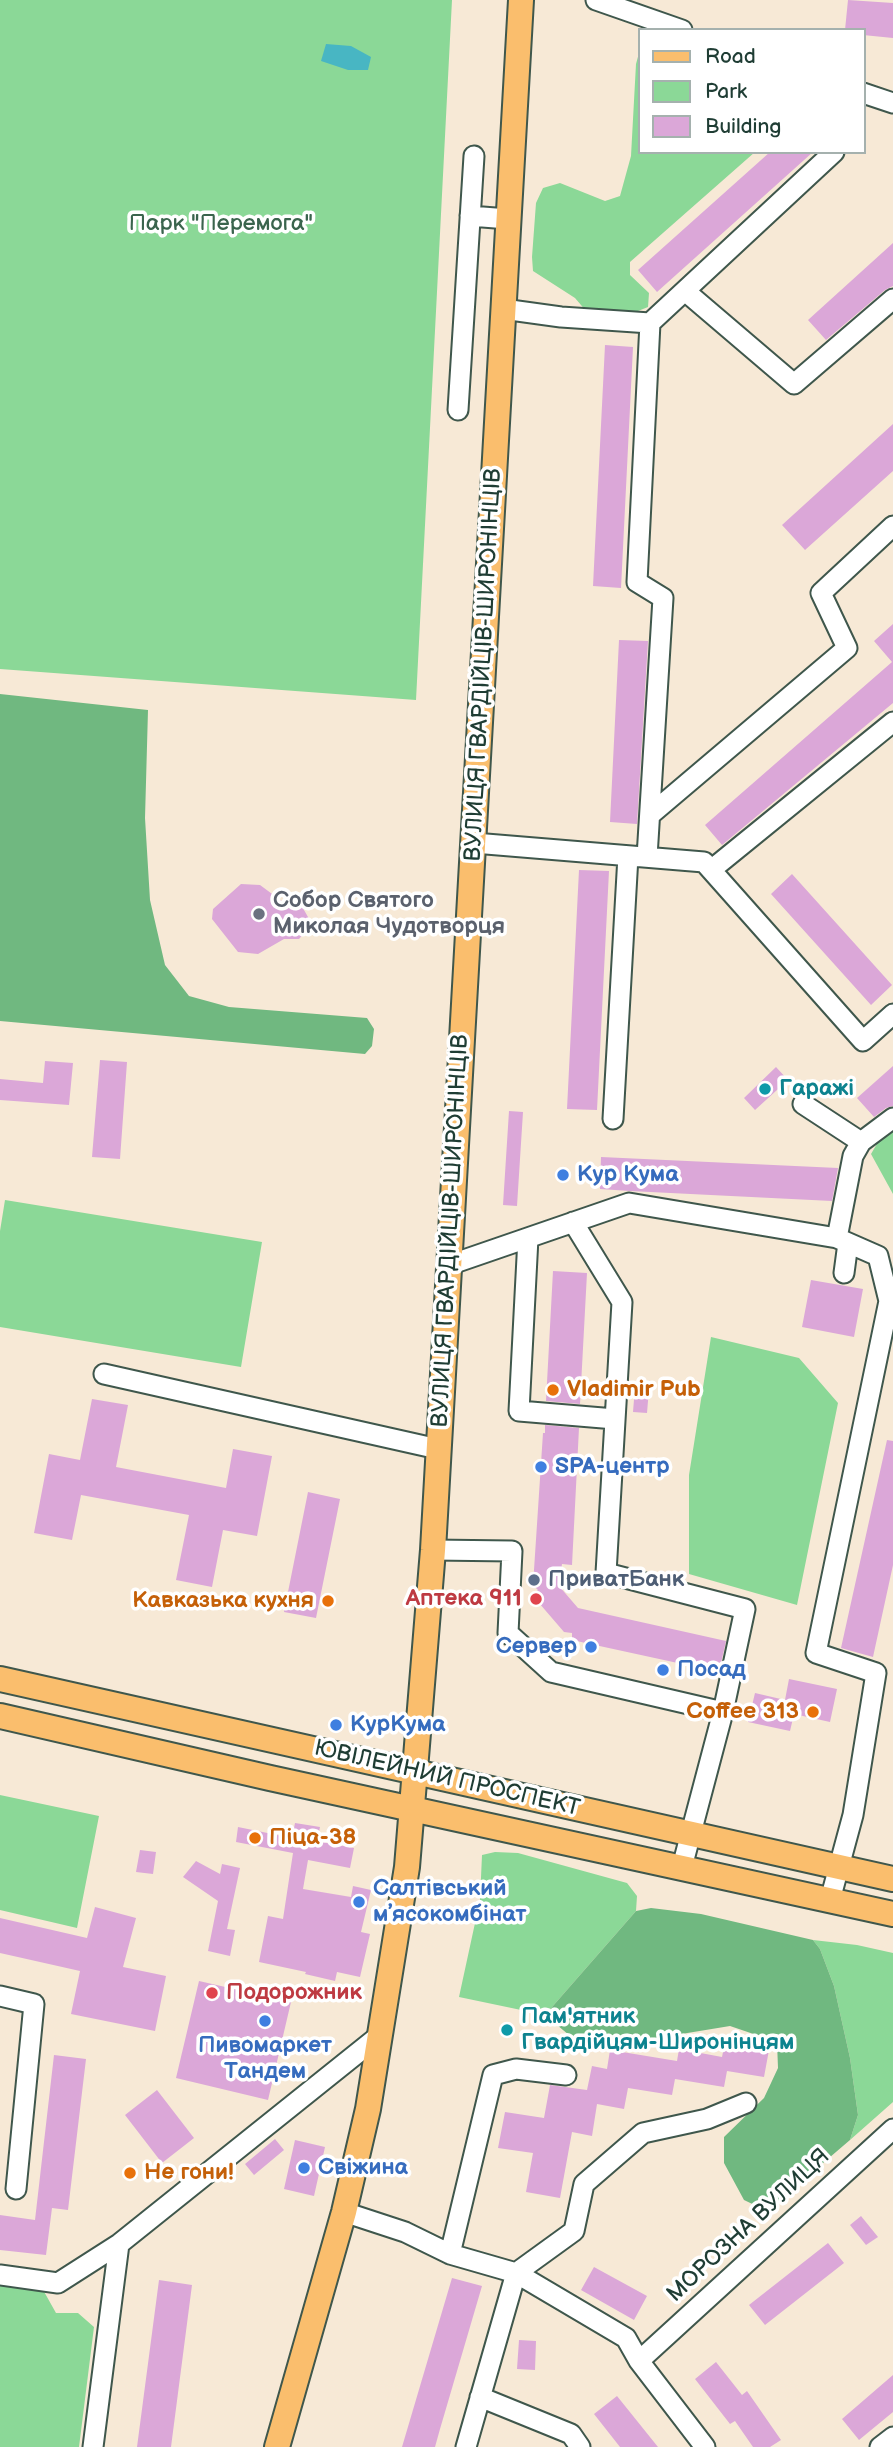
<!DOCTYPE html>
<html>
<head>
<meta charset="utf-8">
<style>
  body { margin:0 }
  #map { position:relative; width:893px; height:2447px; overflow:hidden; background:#f7e9d6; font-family:"Balsamiq Sans",sans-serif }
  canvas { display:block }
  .legend { position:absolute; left:638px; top:28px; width:228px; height:126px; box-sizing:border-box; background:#fff; border:2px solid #a5b1ae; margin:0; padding:9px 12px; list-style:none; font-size:21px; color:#1f3d34 }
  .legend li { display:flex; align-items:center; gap:14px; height:35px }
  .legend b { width:35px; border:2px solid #a5b1ae }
</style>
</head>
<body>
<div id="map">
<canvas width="893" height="2447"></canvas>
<ul class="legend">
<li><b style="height:9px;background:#fabe6d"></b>Road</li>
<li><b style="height:19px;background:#8bd897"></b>Park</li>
<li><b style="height:19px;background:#dba7d8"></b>Building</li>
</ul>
</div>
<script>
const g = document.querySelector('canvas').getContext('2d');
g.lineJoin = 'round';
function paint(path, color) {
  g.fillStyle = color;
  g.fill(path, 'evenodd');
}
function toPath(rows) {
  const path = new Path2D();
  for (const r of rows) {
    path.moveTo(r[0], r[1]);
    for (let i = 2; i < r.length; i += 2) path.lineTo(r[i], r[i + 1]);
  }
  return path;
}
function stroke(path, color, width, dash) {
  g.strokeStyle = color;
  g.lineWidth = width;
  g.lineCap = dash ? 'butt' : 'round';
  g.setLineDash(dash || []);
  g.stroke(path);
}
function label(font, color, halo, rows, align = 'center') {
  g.font = font + ' "Balsamiq Sans",sans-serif';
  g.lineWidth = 7;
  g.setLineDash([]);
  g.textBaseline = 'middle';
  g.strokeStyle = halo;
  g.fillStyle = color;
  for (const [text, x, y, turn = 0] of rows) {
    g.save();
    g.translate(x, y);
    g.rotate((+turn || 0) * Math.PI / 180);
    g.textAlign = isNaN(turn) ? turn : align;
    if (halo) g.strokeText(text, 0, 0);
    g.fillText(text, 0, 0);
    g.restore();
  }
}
const green = toPath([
  [0,0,452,0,416,700,0,669],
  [639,53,639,152,755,152,630,262,630,275,649,293,648,307,633,313,587,312,575,298,533,271,532,257,536,203,543,188,560,183,605,201,620,196,631,156,636,64],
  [893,1128,893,1194,871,1154,881,1137],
  [5,1200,262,1242,241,1367,0,1327,0,1231],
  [711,1337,799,1358,838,1403,797,1605,689,1574,689,1475],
  [0,1795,99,1816,77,1928,0,1910],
  [495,1852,518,1853,627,1883,637,1896,636,1911,545,2015,459,1997,480,1900,482,1855],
  [813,1940,857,1945,893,1953,893,2102,850,2140,858,2115,850,2058,834,1986,820,1949],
  [0,2283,42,2288,56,2313,78,2313,94,2327,79,2447,0,2447]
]);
const forest = toPath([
  [0,694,148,710,145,818,150,900,165,965,189,996,229,1007,367,1018,374,1029,372,1046,365,1054,0,1021],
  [651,1908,701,1914,813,1940,820,1949,834,1986,850,2058,858,2115,850,2140,767,2211,744,2200,724,2163,724,2137,764,2098,778,2068,777,2042,730,2026,596,2048,575,2040,545,2015,636,1911]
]);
const water = toPath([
  [326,44,351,46,371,57,368,70,348,70,321,61]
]);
const building = toPath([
  [848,0,893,3,893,38,863,35,863,30,845,30],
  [770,152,813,152,657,292,638,270],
  [893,243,893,286,885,290,826,340,808,320],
  [605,345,633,347,621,588,593,586],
  [893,424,893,471,805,550,782,525],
  [893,624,893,703,722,845,705,825,892,662,874,641],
  [619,640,648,641,637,824,610,822],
  [579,870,609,871,597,1110,567,1109],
  [792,874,892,985,871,1005,771,894],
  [241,884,260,885,283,902,300,903,312,924,299,939,284,939,258,954,238,952,212,919,213,909],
  [100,1060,127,1062,120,1159,92,1157],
  [45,1061,73,1063,69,1105,0,1100,0,1079,43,1083],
  [893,1066,893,1106,886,1108,874,1117,857,1098],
  [776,1067,788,1080,755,1110,744,1098],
  [509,1111,523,1112,517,1206,503,1205],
  [601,1157,838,1168,832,1201,630,1191,600,1189],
  [553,1271,587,1273,580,1404,546,1401],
  [811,1280,863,1289,854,1337,802,1327],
  [635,1387,649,1389,647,1413,633,1412],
  [92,1399,128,1405,116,1467,226,1488,233,1449,272,1456,257,1536,223,1530,212,1587,176,1580,189,1515,81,1495,72,1540,34,1533,49,1454,80,1460],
  [545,1425,579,1428,572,1565,562,1564,559,1586,578,1608,726,1641,719,1672,572,1640,572,1633,564,1632,533,1596,538,1590,533,1585,543,1433,545,1433],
  [887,1440,893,1441,893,1565,873,1657,841,1648],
  [308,1492,340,1499,316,1618,284,1612],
  [789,1679,837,1689,830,1722,794,1714,790,1731,748,1722,755,1693,785,1700],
  [295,1823,320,1827,317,1841,354,1848,350,1868,308,1860,303,1889,351,1897,353,1886,371,1890,361,1932,370,1934,360,1977,337,1972,335,1981,305,1974,306,1972,259,1962,268,1916,283,1919,293,1853,236,1842,238,1827,292,1838],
  [140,1850,156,1852,153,1874,136,1872],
  [196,1861,220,1874,222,1864,240,1868,227,1929,235,1930,230,1956,208,1951,218,1901,183,1877],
  [95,1907,136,1918,123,1967,166,1976,155,2031,71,2014,80,1971,0,1953,0,1918,87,1938],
  [199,1981,291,2002,268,2100,176,2078],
  [725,2042,769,2050,764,2077,727,2071,724,2087,675,2079,672,2095,628,2088,624,2109,597,2104,592,2136,572,2132,560,2198,526,2192,533,2153,498,2148,505,2112,544,2118,550,2085,587,2090,592,2066,607,2069,610,2050,677,2061,679,2049,722,2057],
  [54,2055,86,2059,68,2210,52,2208,46,2255,0,2250,0,2215,35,2220],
  [157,2090,194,2138,162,2163,125,2115],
  [275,2139,284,2150,254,2175,245,2164],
  [295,2140,325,2147,314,2196,284,2189],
  [861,2216,878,2237,866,2245,850,2225],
  [828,2243,844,2263,765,2325,749,2305],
  [594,2267,647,2296,634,2320,581,2290],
  [452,2278,482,2286,440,2429,435,2447,402,2447],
  [159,2280,192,2285,171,2447,137,2447],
  [519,2340,536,2341,535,2370,517,2369],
  [716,2362,742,2395,747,2391,781,2440,770,2447,753,2447,735,2421,730,2424,695,2379],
  [893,2375,893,2412,859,2440,842,2419],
  [617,2396,658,2447,620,2447,594,2414]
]);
const minor = toPath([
  [596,0,682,30],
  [863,93,893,103],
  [470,216,508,219],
  [685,291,794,384,893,299],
  [503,309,561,317,650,323],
  [458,410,474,156],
  [650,815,847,648,821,593,893,526],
  [474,843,704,862,863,1041,893,1014],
  [647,857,663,598,637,582,650,323,834,152],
  [711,870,893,722],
  [803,1104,861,1142],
  [613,1119,628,856],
  [573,1222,622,1302,606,1573,745,1609,723,1712],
  [528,1238,519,1411,615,1419],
  [449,1265,629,1203,837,1238,853,1156,861,1142,893,1118],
  [844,1273,848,1243],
  [104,1374,438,1449],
  [433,1550,512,1551,508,1633,551,1672,723,1712,682,1867],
  [830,1900,853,1815,876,1673,816,1653,889,1301,878,1256,837,1238],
  [0,1996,34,2004,16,2189],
  [344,2212,405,2232,450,2254,516,2273,466,2447],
  [450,2254,493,2075,516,2069,566,2075],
  [0,2275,58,2283,119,2244,380,2035],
  [639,2361,893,2129],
  [480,2397,571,2434,580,2447],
  [93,2447,119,2244],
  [705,2447,639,2361,626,2338,516,2273,574,2231,584,2184,643,2133,707,2119,746,2103],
  [880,2447,893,2437]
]);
const major = toPath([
  [0,1679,893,1879],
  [0,1716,270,1778,893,1914],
  [277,2447,344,2212,368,2109,407,1867,433,1550,521,0]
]);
const markers = [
  [259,914,7,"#6b7280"],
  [765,1089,7,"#0f9aa8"],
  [563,1175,7,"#3f7fe0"],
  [553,1390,7,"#e8710a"],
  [541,1467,7,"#3f7fe0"],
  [534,1580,7,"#5c6f8a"],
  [536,1599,7,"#e0444e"],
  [328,1601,7,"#e8710a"],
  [591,1647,7,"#3f7fe0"],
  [663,1670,7,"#3f7fe0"],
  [813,1712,7,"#e8710a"],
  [336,1725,7,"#3f7fe0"],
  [255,1838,7,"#e8710a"],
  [359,1902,7,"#3f7fe0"],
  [212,1993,7,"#e0444e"],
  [265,2021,7,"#3f7fe0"],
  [507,2030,7,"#0f9aa8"],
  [304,2168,7,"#3f7fe0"],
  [130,2173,7,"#e8710a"]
];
const parkNames = [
  ["Парк \"Перемога\"",221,224]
];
const streetNames = [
  ["ВУЛИЦЯ ГВАРДІЙЦІВ-ШИРОНІНЦІВ",484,665,-87],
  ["ВУЛИЦЯ ГВАРДІЙЦІВ-ШИРОНІНЦІВ",451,1231,-87],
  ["ЮВІЛЕЙНИЙ ПРОСПЕКТ",447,1779,13],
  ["МОРОЗНА ВУЛИЦЯ",749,2226,-43]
];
const worshipNames = [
  ["Собор Святого",273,901],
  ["Миколая Чудотворця",273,927]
];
const cultureNames = [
  ["Гаражі",779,1089],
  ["Пам'ятник",521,2017],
  ["Гвардійцям-Широнінцям",521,2043]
];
const shopNames = [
  ["Кур Кума",577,1175],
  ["SPA-центр",555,1467],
  ["Сервер",577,1647,"right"],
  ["Посад",677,1670],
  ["КурКума",350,1725],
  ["Салтівський",373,1889],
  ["мʼясокомбінат",373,1915],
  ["Пивомаркет",265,2046,"center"],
  ["Тандем",265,2072,"center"],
  ["Свіжина",318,2168]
];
const foodNames = [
  ["Vladimir Pub",567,1390],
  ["Кавказька кухня",314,1601,"right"],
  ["Coffee 313",799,1712,"right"],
  ["Піца-38",269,1838],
  ["Не гони!",144,2173]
];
const serviceNames = [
  ["ПриватБанк",548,1580]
];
const healthNames = [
  ["Аптека 911",522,1599],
  ["Подорожник",226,1993,"left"]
];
paint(green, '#8bd897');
paint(forest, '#70b880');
paint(water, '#48b6c3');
paint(building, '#dba7d8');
stroke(minor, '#3f574c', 23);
stroke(major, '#3f574c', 28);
stroke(minor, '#fff', 19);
stroke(major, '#fabe6d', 24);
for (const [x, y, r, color] of markers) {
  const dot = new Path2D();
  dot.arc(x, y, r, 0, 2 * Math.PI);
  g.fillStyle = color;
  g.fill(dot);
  stroke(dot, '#fff', 2.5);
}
label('23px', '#3a644d', '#fff', parkNames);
label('23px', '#1f3d34', '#fff', streetNames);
label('bold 23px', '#5b616d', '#fff', worshipNames, 'left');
label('bold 23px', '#0d838f', '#fff', cultureNames, 'left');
label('bold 23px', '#366cbe', '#fff', shopNames, 'left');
label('bold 23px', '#c56008', '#fff', foodNames, 'left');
label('bold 23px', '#4e5e75', '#fff', serviceNames, 'left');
label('bold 23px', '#be3a42', '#fff', healthNames, 'right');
</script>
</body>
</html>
